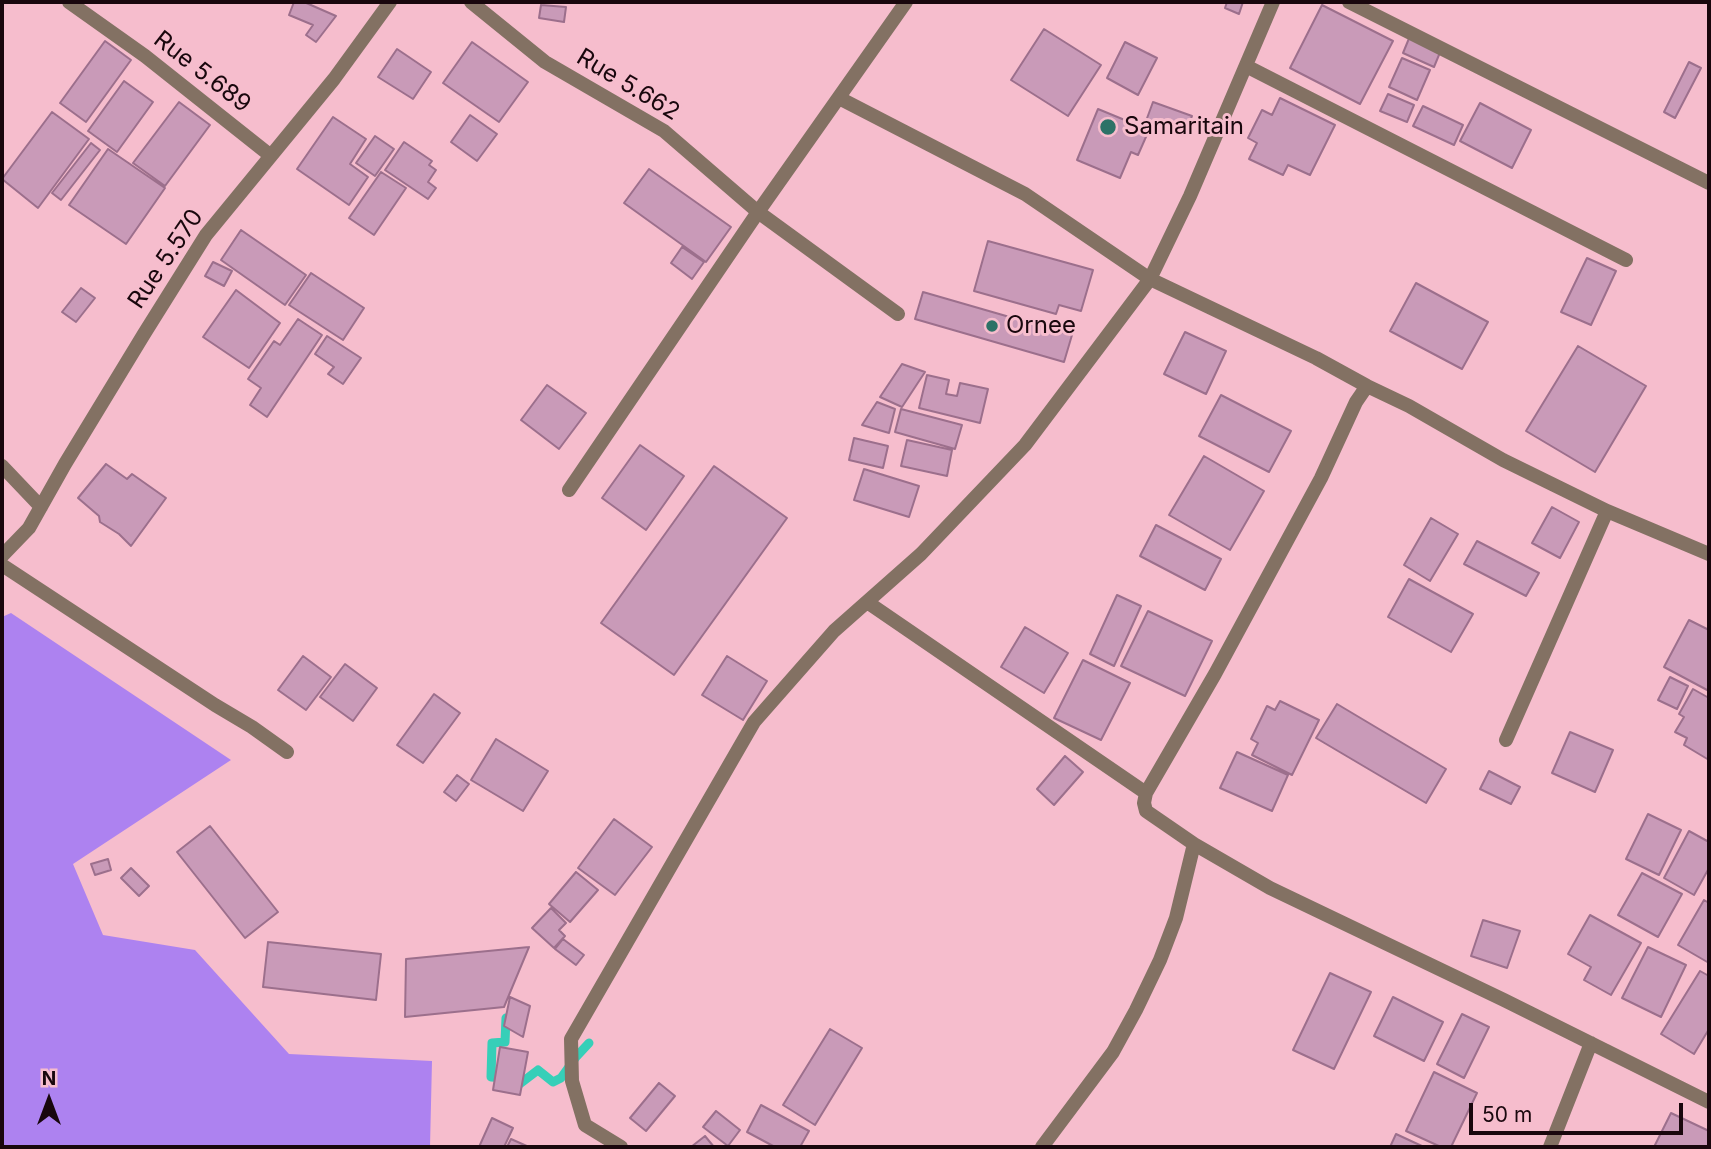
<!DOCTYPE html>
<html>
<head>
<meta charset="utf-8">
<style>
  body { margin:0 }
  #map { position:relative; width:1711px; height:1149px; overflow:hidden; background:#f6bdcd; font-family:Inter,sans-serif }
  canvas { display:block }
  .frame { position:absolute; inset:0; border:4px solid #19070d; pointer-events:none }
  .north { position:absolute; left:14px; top:1065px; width:70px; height:70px; -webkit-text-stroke:5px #f6bdcd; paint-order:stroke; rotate:0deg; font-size:19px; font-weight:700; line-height:28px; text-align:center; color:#19070d }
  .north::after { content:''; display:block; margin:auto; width:24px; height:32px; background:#19070d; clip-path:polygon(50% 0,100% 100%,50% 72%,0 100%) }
  .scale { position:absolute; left:1469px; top:1103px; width:214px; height:32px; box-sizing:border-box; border:4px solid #19070d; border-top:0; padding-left:9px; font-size:21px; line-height:24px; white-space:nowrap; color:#19070d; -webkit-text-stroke:5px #f6bdcd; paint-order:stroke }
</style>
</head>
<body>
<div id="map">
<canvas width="1711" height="1149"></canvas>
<div class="frame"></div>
<div class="north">N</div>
<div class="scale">50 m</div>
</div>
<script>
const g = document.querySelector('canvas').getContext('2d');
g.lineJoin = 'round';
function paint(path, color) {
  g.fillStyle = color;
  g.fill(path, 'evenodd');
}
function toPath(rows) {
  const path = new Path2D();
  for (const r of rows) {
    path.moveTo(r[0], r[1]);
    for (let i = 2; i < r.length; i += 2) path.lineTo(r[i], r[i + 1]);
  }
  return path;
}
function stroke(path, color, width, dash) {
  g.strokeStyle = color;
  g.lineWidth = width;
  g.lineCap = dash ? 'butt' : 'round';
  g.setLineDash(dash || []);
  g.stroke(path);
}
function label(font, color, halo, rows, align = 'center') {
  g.font = font + ' Inter,sans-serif';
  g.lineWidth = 6;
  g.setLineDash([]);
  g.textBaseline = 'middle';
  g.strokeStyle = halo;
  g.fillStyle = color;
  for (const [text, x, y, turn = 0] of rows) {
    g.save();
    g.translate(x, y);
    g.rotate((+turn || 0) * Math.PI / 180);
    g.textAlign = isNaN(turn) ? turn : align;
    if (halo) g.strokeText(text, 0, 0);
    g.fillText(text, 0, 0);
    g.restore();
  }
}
const forest = toPath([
  [11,613,231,760,73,864,103,935,195,950,289,1054,432,1061,430,1147,2,1147,2,617]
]);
const stream = toPath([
  [506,1018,505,1042,492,1043,491,1077,508,1078,517,1086,538,1070,553,1082,561,1078,576,1057,589,1043]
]);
const building = toPath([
  [294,2,304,2,336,16,316,42,306,35,313,25,289,15,294,2],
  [1227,2,1243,2,1239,14,1225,8,1227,2],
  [541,5,566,7,564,22,539,18,541,5],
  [1322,5,1393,41,1360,104,1290,68,1322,5],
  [1044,29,1101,65,1068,116,1011,80,1044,29],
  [1410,36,1441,50,1434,67,1403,53,1410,36],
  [105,41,131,60,86,122,60,103,105,41],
  [472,42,528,82,499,122,443,83,472,42],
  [1125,42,1157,58,1138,95,1107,78,1125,42],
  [397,49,431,72,413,99,378,77,397,49],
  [1402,58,1430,70,1417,100,1389,87,1402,58],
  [1689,62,1701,68,1675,118,1664,112,1689,62],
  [124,81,153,102,117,152,88,131,124,81],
  [1388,94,1414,105,1407,122,1380,111,1388,94],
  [1280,98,1335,125,1310,175,1288,165,1283,175,1249,159,1257,143,1248,138,1262,110,1272,115,1280,98],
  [179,102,210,125,165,186,133,163,179,102],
  [1153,102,1192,116,1185,136,1146,121,1153,102],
  [1480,103,1531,130,1512,168,1460,141,1480,103],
  [1423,106,1463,125,1454,145,1413,126,1423,106],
  [1098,109,1149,130,1138,155,1131,152,1120,178,1077,160,1098,109],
  [52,112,89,139,38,208,2,179,52,112],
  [470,115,497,134,477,161,451,142,470,115],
  [333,117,366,139,350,164,368,177,349,205,297,169,333,117],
  [375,136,394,149,375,176,356,163,375,136],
  [404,142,432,161,429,165,436,170,428,182,436,188,428,199,385,170,404,142],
  [91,143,100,150,61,200,52,193,91,143],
  [108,149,165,188,126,244,69,205,108,149],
  [649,169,731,227,706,262,624,203,649,169],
  [381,172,406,188,374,235,349,218,381,172],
  [241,230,306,275,285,305,221,260,241,230],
  [988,241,1093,270,1081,311,1059,305,1056,314,974,291,988,241],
  [682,247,704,262,692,279,671,263,682,247],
  [1587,258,1616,271,1591,325,1561,312,1587,258],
  [213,262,232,271,224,286,205,276,213,262],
  [311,273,364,308,343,340,289,305,311,273],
  [1416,283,1488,322,1462,369,1390,331,1416,283],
  [81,288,95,298,76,322,62,312,81,288],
  [236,290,280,323,249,368,203,337,236,290],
  [923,292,1072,335,1064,362,915,319,923,292],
  [298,319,322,335,267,417,250,405,261,388,248,379,274,341,280,345,298,319],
  [1185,332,1226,351,1206,394,1164,374,1185,332],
  [327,336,361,358,343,384,328,374,334,367,315,354,327,336],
  [1578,346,1646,386,1595,472,1526,431,1578,346],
  [902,364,925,372,902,407,880,397,902,364],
  [927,375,949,380,946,394,957,396,960,383,988,389,980,423,919,408,927,375],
  [547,385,586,413,559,449,521,420,547,385],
  [1221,395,1291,431,1269,472,1199,436,1221,395],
  [877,402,895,409,889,433,862,425,877,402],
  [901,409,962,425,955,449,895,432,901,409],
  [854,438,888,446,883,468,849,460,854,438],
  [907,440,952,450,947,476,901,466,907,440],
  [640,445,684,476,646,530,602,498,640,445],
  [1204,456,1264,491,1230,550,1169,515,1204,456],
  [106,464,127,479,132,474,166,498,131,546,119,534,100,522,99,516,78,498,106,464],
  [714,466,787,518,674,675,601,623,714,466],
  [864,469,919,486,909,517,854,500,864,469],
  [1552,507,1579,522,1560,558,1532,543,1552,507],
  [1431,518,1458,534,1430,581,1404,565,1431,518],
  [1156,525,1221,559,1205,590,1140,556,1156,525],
  [1477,541,1539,573,1526,596,1464,564,1477,541],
  [1409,579,1473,614,1451,652,1388,617,1409,579],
  [1117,595,1141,606,1114,666,1090,654,1117,595],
  [1148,611,1212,641,1185,696,1121,666,1148,611],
  [1689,620,1709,630,1709,691,1664,667,1689,620],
  [1025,627,1068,653,1044,693,1001,667,1025,627],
  [303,656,331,677,306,710,278,690,303,656],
  [727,656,767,681,743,720,702,695,727,656],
  [1083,660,1130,683,1101,740,1054,718,1083,660],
  [345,664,377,688,353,721,320,697,345,664],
  [1670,677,1688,686,1677,709,1658,700,1670,677],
  [1693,689,1709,698,1709,760,1684,745,1687,738,1675,732,1684,717,1679,714,1693,689],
  [434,694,460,713,423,763,397,745,434,694],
  [1280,701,1319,720,1292,775,1252,755,1258,743,1251,739,1267,706,1275,710,1280,701],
  [1337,704,1446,769,1426,803,1316,738,1337,704],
  [1570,732,1613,750,1595,792,1552,773,1570,732],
  [496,739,548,771,523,811,471,780,496,739],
  [1237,752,1288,775,1272,811,1220,788,1237,752],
  [1065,756,1083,772,1054,805,1037,789,1065,756],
  [1489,771,1520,787,1511,804,1480,789,1489,771],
  [457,775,469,784,456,801,444,792,457,775],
  [1648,814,1681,830,1659,875,1626,859,1648,814],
  [614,819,652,847,615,895,578,868,614,819],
  [210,826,278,912,245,938,177,852,210,826],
  [1689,831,1709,842,1709,868,1694,895,1664,878,1689,831],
  [108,859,111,870,95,875,91,864,108,859],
  [131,868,149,886,139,896,121,878,131,868],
  [576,872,598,890,570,922,549,904,576,872],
  [1642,873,1682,894,1658,937,1618,915,1642,873],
  [1704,900,1709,903,1709,963,1678,945,1704,900],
  [551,908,566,923,559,930,565,936,554,948,532,928,551,908],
  [1590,915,1641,943,1611,995,1584,980,1591,967,1568,954,1590,915],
  [1483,920,1520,931,1507,968,1471,956,1483,920],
  [563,939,584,955,576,965,555,949,563,939],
  [268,942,381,954,376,1000,263,987,268,942],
  [529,947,504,1007,405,1017,406,959,529,947],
  [1648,947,1686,965,1661,1017,1622,998,1648,947],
  [1700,971,1709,976,1709,1029,1694,1054,1661,1034,1700,971],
  [1330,973,1371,992,1334,1069,1293,1050,1330,973],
  [510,997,530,1006,523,1037,504,1026,510,997],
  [1393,997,1443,1022,1424,1061,1374,1036,1393,997],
  [1462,1014,1489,1027,1464,1078,1437,1064,1462,1014],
  [830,1029,862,1048,815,1125,783,1105,830,1029],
  [500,1047,528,1052,520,1095,493,1090,500,1047],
  [1434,1072,1477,1093,1451,1147,1441,1147,1406,1131,1434,1072],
  [659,1083,675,1096,646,1131,630,1118,659,1083],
  [761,1105,809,1131,800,1147,775,1147,747,1132,761,1105],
  [716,1111,740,1130,728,1146,703,1127,716,1111],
  [1671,1113,1709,1131,1709,1147,1654,1147,1671,1113],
  [492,1118,513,1128,504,1147,479,1147,492,1118],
  [1396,1134,1424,1147,1390,1147,1396,1134],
  [705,1136,714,1147,691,1147,705,1136],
  [511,1139,529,1147,507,1147,511,1139]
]);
const street = toPath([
  [69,2,145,56,271,156],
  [471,2,545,62,664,131,758,212,898,314],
  [1349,2,1709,183],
  [1246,66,1626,260],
  [839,98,1025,194,1150,279,1316,358,1367,386,1409,406,1503,460,1607,511,1709,554],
  [1367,386,1356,402,1321,478,1215,674,1146,793,1144,803,1146,811,1194,844,1270,888,1504,1000,1709,1102],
  [2,466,41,507],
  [569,490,758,212,906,2],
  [2,556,29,528,65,464,144,334,206,235,334,79,390,2],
  [2,565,215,705,252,727,287,752],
  [867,602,1146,793],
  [1506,740,1607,511],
  [621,1147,585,1125,572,1081,571,1039,754,722,834,631,921,554,1025,445,1150,279,1190,196,1273,2],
  [1042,1147,1113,1052,1136,1010,1160,960,1176,918,1194,844],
  [1550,1147,1591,1043]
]);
const markers = [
  [1108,127,9,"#2d7267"],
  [992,326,7,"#2d7267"]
];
const streetNames = [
  ["Rue 5.689",202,72,38],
  ["Rue 5.662",628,85,31],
  ["Rue 5.570",166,259,-56]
];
const poiNames = [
  ["Samaritain",1124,127],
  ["Ornee",1006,326]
];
paint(forest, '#ad82f0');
stroke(stream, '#36cfb8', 9);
paint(building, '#c99ab8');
stroke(building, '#9c6f8c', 2);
stroke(street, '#837163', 14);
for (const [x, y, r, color] of markers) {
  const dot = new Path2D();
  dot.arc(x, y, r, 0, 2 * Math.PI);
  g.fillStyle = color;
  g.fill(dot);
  stroke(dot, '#f6bdcd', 2.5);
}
label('24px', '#19070d', '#f6bdcd', streetNames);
label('24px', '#19070d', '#f6bdcd', poiNames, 'left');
</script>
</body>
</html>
